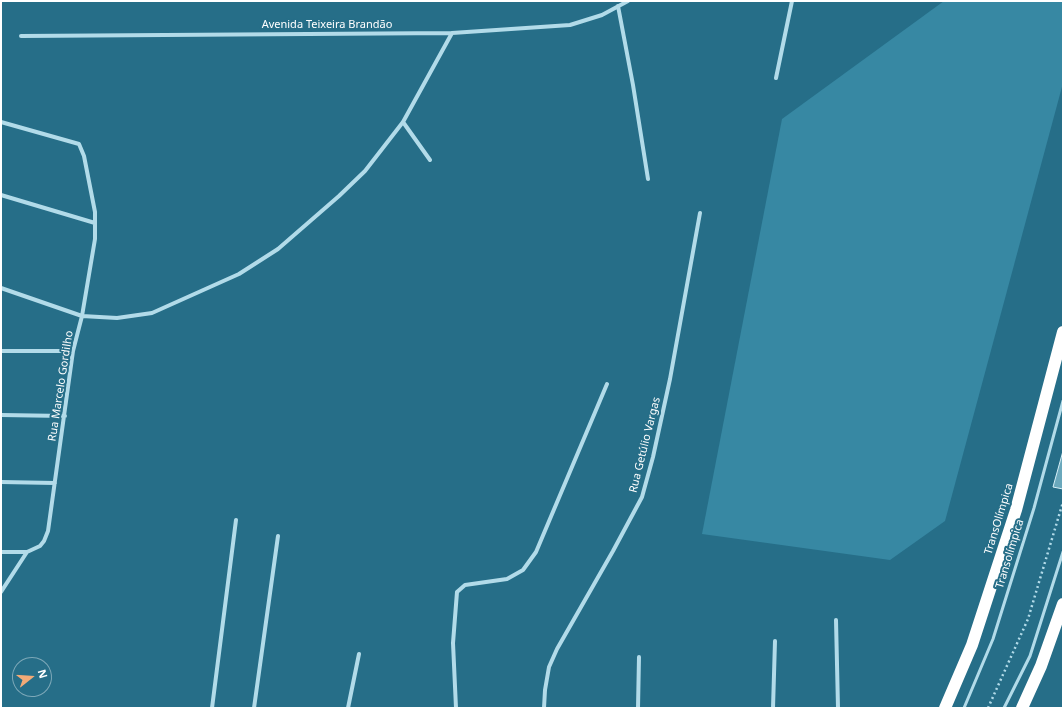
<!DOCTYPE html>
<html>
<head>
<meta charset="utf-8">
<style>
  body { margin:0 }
  #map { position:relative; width:1064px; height:709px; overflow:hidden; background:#266e88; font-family:"Noto Sans",sans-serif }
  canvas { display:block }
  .frame { position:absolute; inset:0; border:2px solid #fff; pointer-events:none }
  .north { position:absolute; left:12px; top:657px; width:40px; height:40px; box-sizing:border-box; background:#266e88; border:1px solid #7da8b8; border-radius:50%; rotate:73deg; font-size:11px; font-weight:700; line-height:16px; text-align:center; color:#fff }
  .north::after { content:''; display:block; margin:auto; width:14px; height:18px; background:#f2aa77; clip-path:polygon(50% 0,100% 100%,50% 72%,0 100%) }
</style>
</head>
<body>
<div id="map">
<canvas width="1064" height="709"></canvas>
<div class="frame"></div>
<div class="north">N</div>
</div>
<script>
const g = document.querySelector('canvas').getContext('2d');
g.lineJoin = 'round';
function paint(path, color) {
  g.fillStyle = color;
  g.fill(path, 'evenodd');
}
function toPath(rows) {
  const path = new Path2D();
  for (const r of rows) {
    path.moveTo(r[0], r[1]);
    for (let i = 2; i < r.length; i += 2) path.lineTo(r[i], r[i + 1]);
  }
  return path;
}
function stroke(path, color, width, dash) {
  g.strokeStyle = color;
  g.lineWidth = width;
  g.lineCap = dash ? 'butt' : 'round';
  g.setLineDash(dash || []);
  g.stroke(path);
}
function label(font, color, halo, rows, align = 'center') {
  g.font = font + ' "Noto Sans",sans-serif';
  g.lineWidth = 4;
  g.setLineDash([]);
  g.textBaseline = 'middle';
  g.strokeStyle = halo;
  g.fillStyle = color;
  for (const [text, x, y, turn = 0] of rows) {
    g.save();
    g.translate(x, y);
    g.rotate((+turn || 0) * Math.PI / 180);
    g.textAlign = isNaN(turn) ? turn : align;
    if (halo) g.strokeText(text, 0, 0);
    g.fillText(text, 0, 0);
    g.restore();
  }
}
const green = toPath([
  [944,1,1063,1,1063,83,945,521,890,560,702,534,782,119]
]);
const building = toPath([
  [1063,451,1063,489,1053,487,1063,451]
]);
const path = toPath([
  [988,708,1028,619,1063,502]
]);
const service = toPath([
  [964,708,993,639,1034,508,1063,401],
  [1004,708,1030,656,1063,552]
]);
const minor = toPath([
  [618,6,633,85,648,179],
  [21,36,452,33,570,25,602,15,628,1],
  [776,78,792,1],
  [1,122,79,144,84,156,95,212,95,239,82,316,73,351,48,531,44,541,40,546,27,552,1,592],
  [403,122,430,160],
  [1,195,95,223],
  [1,288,82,316,117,318,152,313,239,274,278,249,339,196,365,171,403,122,452,33],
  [1,351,73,351],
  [1,415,65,416],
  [1,482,55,483],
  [1,552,27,552],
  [836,620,838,708],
  [212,708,236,520],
  [254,708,278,536],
  [348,708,359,654],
  [456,708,453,643,457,592,465,585,507,579,523,570,536,552,607,384],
  [544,708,545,690,549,667,557,649,613,551,642,497,653,457,670,379,700,213],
  [638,708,639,657],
  [773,708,775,641]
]);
const motorway = toPath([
  [945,708,972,645,1016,510,1063,332],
  [1022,708,1041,666,1063,604]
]);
const streetNames = [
  ["Avenida Teixeira Brandão",327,25],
  ["Rua Marcelo Gordilho",61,386,-81],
  ["Rua Getúlio Vargas",645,445,-76],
  ["TransOlímpica",999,519,-73],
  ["Transolímpica",1010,554,-73]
];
paint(green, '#3788a3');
paint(building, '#6aa8bc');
stroke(building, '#d6eff7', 1);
stroke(path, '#b2dbe9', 2.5, [2, 3]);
stroke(service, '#b2dbe9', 3);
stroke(minor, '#b2dbe9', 4);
stroke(motorway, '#fff', 12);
label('11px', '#fff', '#266e88', streetNames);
</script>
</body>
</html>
